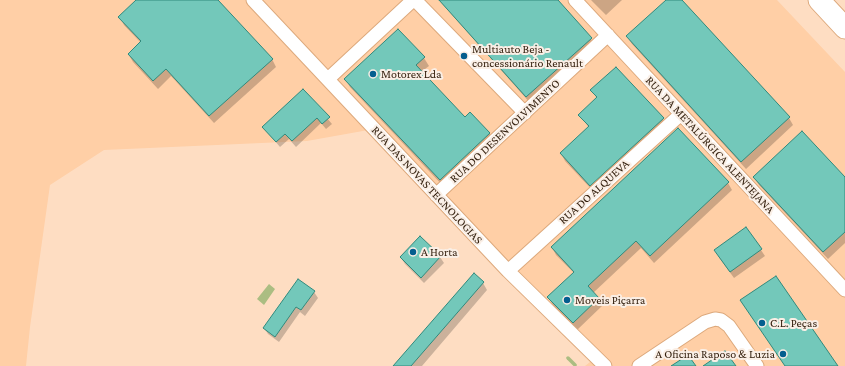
<!DOCTYPE html>
<html>
<head>
<meta charset="utf-8">
<style>
  body { margin:0 }
  canvas { display:block; background:#feddc2 }
</style>
</head>
<body>
<canvas width="845" height="366"></canvas>
<script>
const g = document.querySelector('canvas').getContext('2d');
g.lineJoin = 'round';
function paint(path, color) {
  g.fillStyle = color;
  g.fill(path, 'evenodd');
}
function toPath(rows) {
  const path = new Path2D();
  for (const r of rows) {
    path.moveTo(r[0], r[1]);
    for (let i = 2; i < r.length; i += 2) path.lineTo(r[i], r[i + 1]);
  }
  return path;
}
function stroke(path, color, width, dash) {
  g.strokeStyle = color;
  g.lineWidth = width;
  g.lineCap = dash ? 'butt' : 'round';
  g.setLineDash(dash || []);
  g.stroke(path);
}
function label(font, color, halo, rows, align = 'center') {
  g.font = font + ' "Crimson Pro",serif';
  g.lineWidth = 4;
  g.setLineDash([]);
  g.textBaseline = 'middle';
  g.strokeStyle = halo;
  g.fillStyle = color;
  for (const [text, x, y, turn = 0] of rows) {
    g.save();
    g.translate(x, y);
    g.rotate((+turn || 0) * Math.PI / 180);
    g.textAlign = isNaN(turn) ? turn : align;
    if (halo) g.strokeText(text, 0, 0);
    g.fillText(text, 0, 0);
    g.restore();
  }
}
const built = toPath([
  [0,0,777,0,845,72,845,366,585,366,595,358,374,129,307,141,104,150,50,185,30,327,26,366,0,366]
]);
const water = toPath([
  [269,284,275,289,264,305,257,299]
]);
const shadow = toPath([
  [138,0,217,0,272,59,276,67,214,123,171,76,158,89,133,62,129,55,141,43,124,25,120,17],
  [439,0,556,0,591,39,595,46,531,104],
  [591,0,622,0,606,15],
  [668,0,680,0,789,118,793,125,746,169,632,44,627,36],
  [398,31,424,58,429,66,421,72,465,118,470,113,490,134,494,142,445,188,350,87,346,80],
  [303,90,332,124,326,129,321,123,296,147,289,139,280,147,263,127],
  [592,90,663,119,667,126,594,192,565,161,561,153,589,128,580,115,597,99],
  [754,177,845,179,845,243,828,259,759,185],
  [728,183,732,190,654,263,641,248,593,293,602,306,577,330,553,305,548,297,574,273,556,255,552,247],
  [746,228,765,256,734,278,718,256],
  [420,238,440,257,444,263,424,283,405,264,401,258],
  [483,283,487,290,422,366,394,366],
  [314,292,318,298,305,316,300,312,279,342,268,334,264,328]
]);
const stream = toPath([
  [568,358,575,365]
]);
const building = toPath([
  [136,0,218,0,273,59,209,116,166,69,153,81,128,54,141,41,118,17,136,0],
  [439,0,558,0,592,38,526,97,439,0],
  [666,0,682,0,790,117,741,162,626,36,666,0],
  [398,29,425,57,416,65,465,117,470,112,490,133,440,180,344,79,398,29],
  [616,67,664,118,590,186,560,153,589,126,578,115,597,97,590,90,616,67],
  [303,89,330,117,322,124,317,118,292,141,285,134,276,142,262,127,303,89],
  [678,128,729,182,650,256,636,241,588,286,599,298,573,323,547,297,574,272,551,247,678,128],
  [802,131,845,177,845,232,823,252,753,177,802,131],
  [746,227,762,249,730,272,714,250,746,227],
  [420,236,441,256,421,278,400,257,420,236],
  [474,273,484,282,411,366,393,366,474,273],
  [776,276,838,366,785,366,740,300,776,276],
  [298,279,315,291,301,310,296,307,275,337,263,328,298,279],
  [725,351,736,366,703,366,725,351],
  [688,355,696,366,671,366,688,355]
]);
const minor = toPath([
  [253,0,508,271,605,366],
  [415,0,525,113],
  [575,0,845,290],
  [328,79,413,0],
  [436,195,608,35],
  [508,271,681,114],
  [639,366,705,322,715,319,721,320,729,326,757,366]
]);
const primary = toPath([
  [819,0,845,28]
]);
const markers = [
  [464,56,4,"#045e8f"],
  [373,74,4,"#045e8f"],
  [413,252,4,"#045e8f"],
  [567,300,4,"#045e8f"],
  [762,323,4,"#045e8f"],
  [783,354,4,"#045e8f"]
];
const poiNames = [
  ["Multiauto Beja -",472,49],
  ["concessionário Renault",472,63],
  ["Motorex Lda",381,74],
  ["A Horta",421,252],
  ["Moveis Piçarra",575,300],
  ["C.L. Peças",770,323],
  ["A Oficina Raposo & Luzia",775,354,"right"]
];
const streetNames = [
  ["RUA DO DESENVOLVIMENTO",505,131,-43],
  ["RUA DA METALÚRGICA ALENTEJANA",710,145,47],
  ["RUA DAS NOVAS TECNOLOGIAS",427,185,47],
  ["RUA DO ALQUEVA",594,192,-42]
];
paint(built, '#ffcfa6');
paint(water, '#abbd82');
paint(shadow, '#0003');
stroke(stream, '#abbd82', 3.5);
paint(building, '#73c8ba');
stroke(building, '#318a7d', 1);
stroke(minor, '#dda97c', 15);
stroke(primary, '#dda97c', 23);
stroke(minor, '#fff', 13);
stroke(primary, '#fff', 21);
for (const [x, y, r, color] of markers) {
  const dot = new Path2D();
  dot.arc(x, y, r, 0, 2 * Math.PI);
  g.fillStyle = color;
  g.fill(dot);
  stroke(dot, '#faefe6', 1.5);
}
label('12px', '#311d0b', '#faefe6', poiNames, 'left');
label('12px', '#311d0b', '#faefe6', streetNames);
</script>
</body>
</html>
